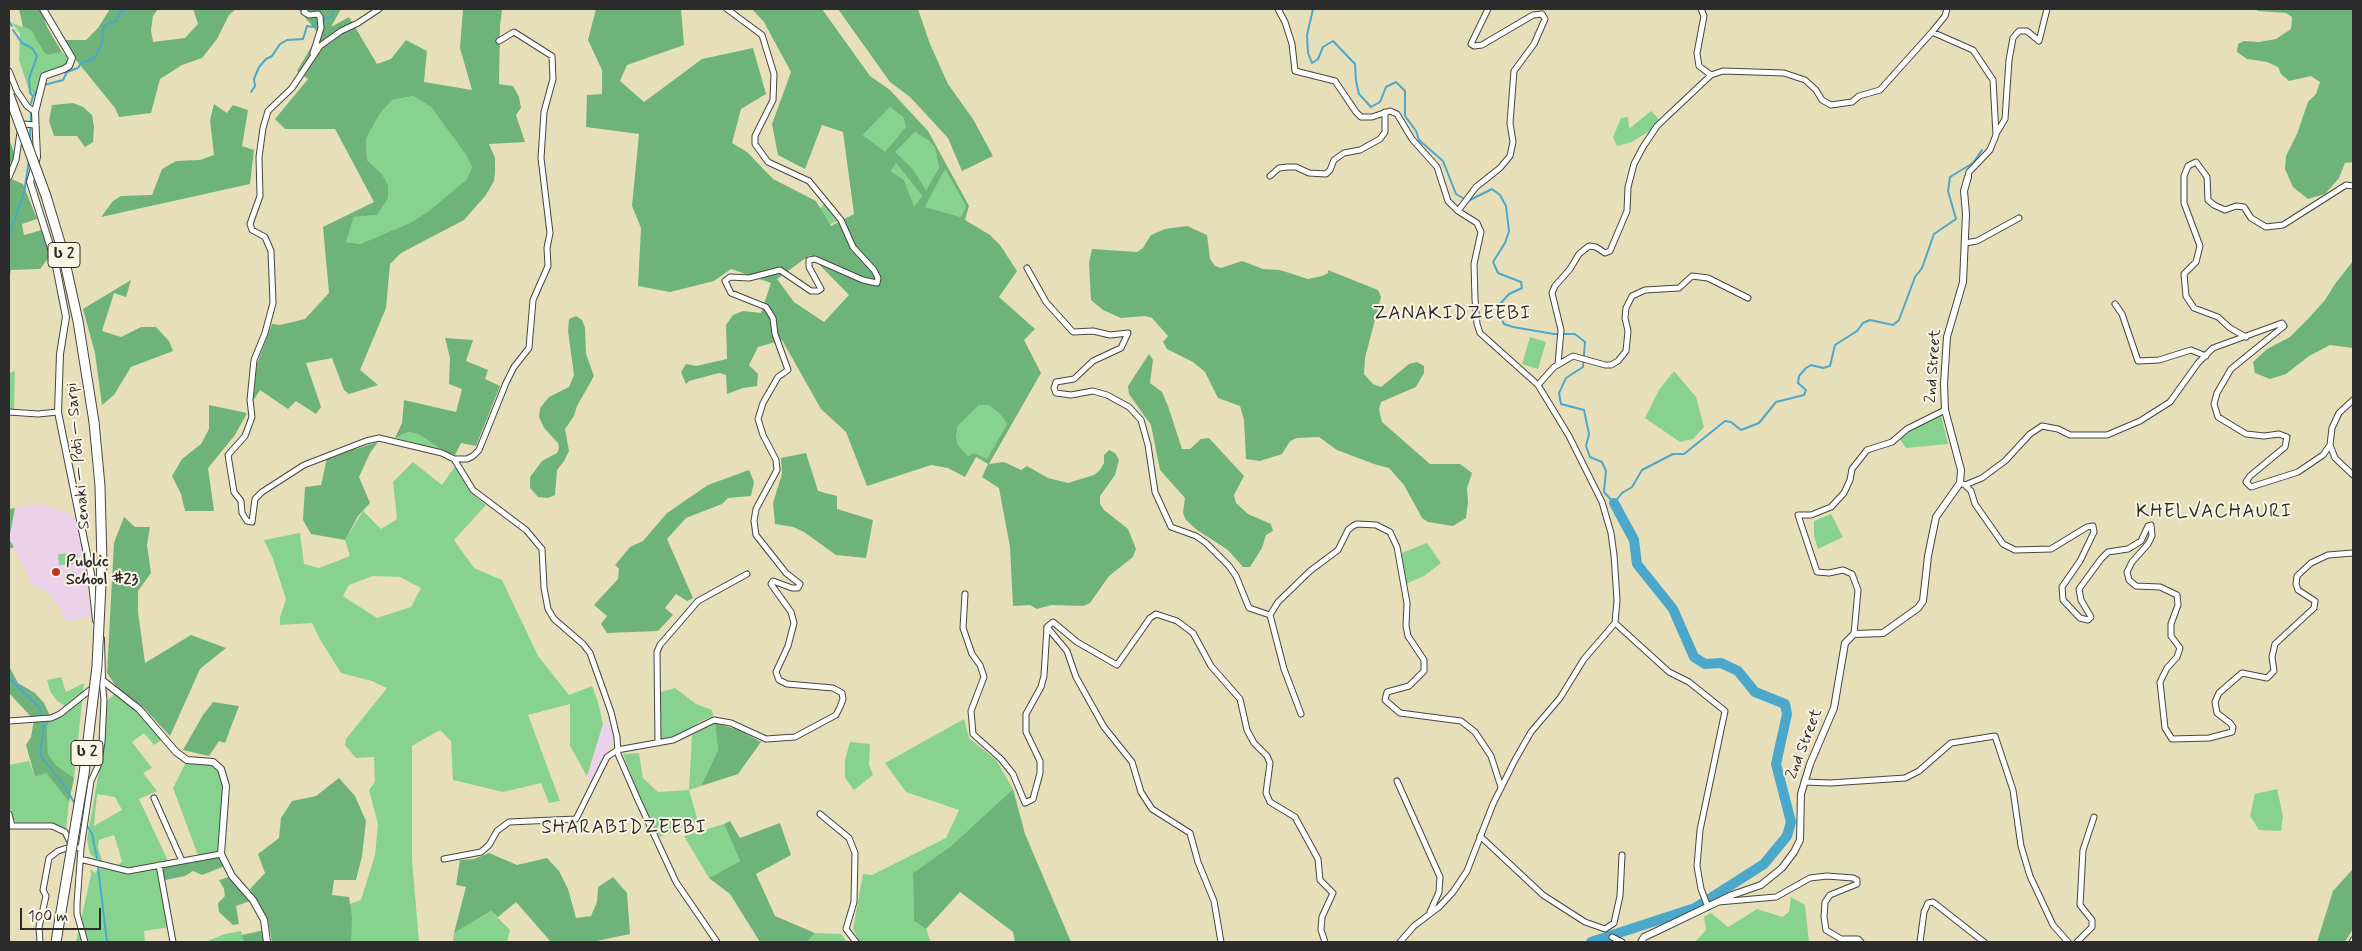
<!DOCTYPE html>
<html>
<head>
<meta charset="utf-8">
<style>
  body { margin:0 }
  #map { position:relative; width:2362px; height:951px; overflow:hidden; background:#e7dfba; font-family:Mynerve,sans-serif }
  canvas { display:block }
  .frame { position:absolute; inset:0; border:10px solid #2b2b2b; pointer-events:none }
  .scale { position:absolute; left:20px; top:908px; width:81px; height:22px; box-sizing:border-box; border:2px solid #2b2b2b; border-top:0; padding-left:6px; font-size:15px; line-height:18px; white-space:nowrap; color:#2b2b2b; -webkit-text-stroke:4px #fcf5e5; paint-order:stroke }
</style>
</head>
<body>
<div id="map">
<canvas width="2362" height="951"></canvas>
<div class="frame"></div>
<div class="scale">100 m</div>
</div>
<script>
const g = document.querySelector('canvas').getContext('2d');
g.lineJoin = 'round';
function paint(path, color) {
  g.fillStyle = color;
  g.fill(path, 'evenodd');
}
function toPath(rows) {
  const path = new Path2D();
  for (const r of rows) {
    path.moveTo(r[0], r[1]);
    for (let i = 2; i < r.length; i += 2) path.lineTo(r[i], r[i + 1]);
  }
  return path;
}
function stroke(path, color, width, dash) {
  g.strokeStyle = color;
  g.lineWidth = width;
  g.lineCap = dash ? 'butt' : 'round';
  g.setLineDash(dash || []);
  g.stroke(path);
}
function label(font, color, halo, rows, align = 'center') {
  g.font = font + ' Mynerve,"Noto Sans Georgian",sans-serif';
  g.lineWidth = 4;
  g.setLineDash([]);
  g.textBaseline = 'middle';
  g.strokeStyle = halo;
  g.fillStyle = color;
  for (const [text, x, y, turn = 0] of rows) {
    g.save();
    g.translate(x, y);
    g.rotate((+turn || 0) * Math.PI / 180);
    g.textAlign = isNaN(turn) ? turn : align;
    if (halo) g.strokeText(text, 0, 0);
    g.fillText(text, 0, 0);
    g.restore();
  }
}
const built = toPath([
  [42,504,78,517,85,558,90,617,67,622,61,609,45,590,33,585,9,539,15,508],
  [610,720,615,737,591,784,587,776,603,724]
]);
const green = toPath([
  [12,23,31,30,48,55,62,52,68,57,66,66,45,74,40,93,30,93,19,60,20,33],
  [413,96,431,107,466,155,472,167,467,179,429,212,410,223,360,244,346,242,354,217,377,215,381,173,367,160,366,139,379,115,392,100],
  [890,106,903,117,906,127,885,153,863,135],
  [1651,111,1659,119,1651,130,1632,142,1617,146,1613,137,1621,118,1628,117,1629,129],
  [915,132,929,141,935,148,939,168,926,190,913,169,894,152],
  [896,163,922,196,914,206,904,180,891,171],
  [945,168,966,206,961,217,925,207],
  [825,203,839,220,827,226,818,211],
  [1530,337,1546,342,1538,369,1522,364],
  [15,371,14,413,9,412,9,373],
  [1674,371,1696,397,1704,427,1693,439,1680,442,1645,418,1659,390],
  [979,405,989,405,999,413,1007,424,987,460,974,453,968,456,958,445,956,435,958,426],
  [1941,415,1948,444,1906,448,1899,438,1916,427],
  [409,432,418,434,444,451,395,438],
  [413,462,442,485,456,465,460,476,471,493,486,505,454,540,474,568,502,580,538,656,569,695,592,686,598,702,603,724,587,776,570,746,570,704,528,715,560,801,549,803,541,783,503,792,453,780,451,741,440,730,412,746,412,860,419,942,351,942,350,904,361,900,375,855,378,824,369,790,375,782,374,757,356,758,345,745,346,739,387,688,372,681,341,673,321,641,312,623,280,625,280,617,286,599,273,559,264,540,300,533,304,564,319,568,350,556,345,540,363,511,381,529,397,519,393,482],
  [373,576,400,577,421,588,411,607,377,618,343,596,349,585],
  [1831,514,1843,537,1818,549,1814,536,1814,521],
  [1427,543,1441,563,1424,576,1406,584,1399,554],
  [78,553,79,564,59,565,58,554],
  [61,677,66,692,84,683,74,778,56,765,48,754,47,727,51,718,67,707,57,701,50,691,47,680],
  [675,688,696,704,712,710,713,716,699,722,682,734,655,741,654,694],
  [117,692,139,709,163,739,154,745,144,733,132,742,152,768,143,773,157,791,139,799,169,863,159,865,170,927,144,931,145,942,76,942,91,875,90,869,95,873,103,864,90,854,87,839,104,743,106,702],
  [97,794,115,797,122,810,94,826],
  [114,835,122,861,116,868,103,863,98,848,99,840],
  [964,719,969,738,996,760,1013,789,951,846,913,873,914,921,926,929,931,942,860,942,853,929,863,874,872,875,946,838,959,810,906,792,885,763],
  [715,723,718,750,701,786,689,790,698,821,660,837,644,808,623,754,639,753,643,778,658,792,689,790,692,735],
  [850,742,870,744,869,765,873,775,854,790,845,778,845,760],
  [187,760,213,762,225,777,221,854,199,858,173,788],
  [29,761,35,777,46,773,69,802,66,829,53,823,19,825,12,818,9,801,9,765],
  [2277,789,2283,816,2281,831,2259,830,2250,816,2255,794],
  [724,824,740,861,709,878,684,836],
  [1791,897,1805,905,1809,942,1695,942,1706,930,1704,917,1711,913,1728,927,1757,909,1782,917,1789,912],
  [491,911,510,930,507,942,453,942,454,933],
  [241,931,244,942,205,942,225,934],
  [815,933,841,934,847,942,807,942]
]);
const forest = toPath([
  [19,9,41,9,47,27,62,52,48,55,44,52,31,30,23,27],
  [110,9,158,9,153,16,151,30,153,42,185,38,198,24,193,9,236,9,229,15,217,39,202,58,182,65,160,79,151,113,119,117,115,108,76,60,70,47,64,40,86,40,98,28],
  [298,9,341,9,331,27,349,17,377,64,391,59,406,40,427,51,424,82,472,90,460,48,463,9,500,9,502,11,500,25,499,84,513,86,519,97,521,108,516,115,525,142,489,144,495,158,495,173,494,181,486,195,464,220,401,253,390,264,386,308,360,370,378,385,349,394,344,390,332,358,306,363,321,407,316,414,296,401,288,409,260,390,253,401,257,364,272,324,280,325,305,319,329,293,323,227,374,202,335,129,285,129,275,119,308,79,297,71,319,34],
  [413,96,431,107,466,155,472,167,467,179,428,212,410,223,360,244,346,242,354,217,377,215,388,198,388,185,381,173,367,160,366,139,379,115,392,100],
  [596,9,681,9,684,45,627,65,620,81,644,102,702,59,753,48,766,94,741,109,732,143,747,152,773,179,816,201,831,226,854,214,843,132,822,125,805,169,778,155,772,124,791,72,764,22,752,9,822,9,870,76,890,90,928,131,969,206,965,220,990,235,1000,245,1017,271,999,297,1035,329,1024,340,1041,373,989,464,1004,462,1021,470,1027,466,1048,478,1068,483,1094,475,1100,470,1104,463,1104,455,1109,450,1115,453,1119,460,1115,475,1100,496,1100,504,1104,510,1128,529,1136,549,1133,557,1109,576,1090,603,1083,606,1051,605,1037,609,1030,605,1013,606,1010,547,999,488,982,477,988,464,976,457,965,477,948,468,931,465,867,486,846,432,821,409,782,340,758,347,749,365,758,374,757,386,743,388,727,394,726,375,719,373,689,381,686,384,681,372,686,364,696,366,727,359,726,325,733,315,743,311,761,313,771,283,731,269,714,281,670,292,638,286,641,228,632,206,639,134,586,127,587,95,602,94,602,70,588,40],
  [890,107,903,117,906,127,885,152,863,135],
  [915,132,929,141,935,148,939,168,926,190,913,169,895,152],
  [896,163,922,196,914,206,904,180,891,171],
  [945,169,966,206,961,217,925,207],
  [810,255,849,295,824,322,794,302,777,279],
  [979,405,989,405,999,413,1007,424,987,459,974,453,968,456,958,445,956,435,958,426],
  [838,9,918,9,930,44,948,84,973,119,993,156,962,171,948,138,910,97,890,82],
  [2254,9,2353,9,2353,162,2345,163,2339,178,2325,194,2308,199,2293,187,2285,169,2286,156,2297,134,2308,102,2316,94,2320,82,2311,76,2289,81,2281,74,2278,67,2267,62,2247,59,2237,52,2238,44,2244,41,2259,42,2276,39,2291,29,2292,17,2286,13,2258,11],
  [73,103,83,107,92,115,94,127,93,142,85,147,77,136,54,136,49,121,52,105],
  [214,104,227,113,233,105,248,110,242,146,254,150,250,184,101,217,113,201,121,196,152,195,162,169,176,161,200,160,214,155,210,120],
  [9,139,18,163,9,178],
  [9,178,23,184,37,219,22,224,24,235,42,230,50,256,40,269,11,270,9,280],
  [1187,226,1207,235,1210,259,1215,266,1221,268,1242,261,1263,269,1280,270,1308,279,1322,276,1328,273,1328,270,1378,290,1381,297,1365,358,1364,374,1373,384,1381,387,1409,364,1417,362,1424,366,1424,373,1416,387,1381,402,1379,409,1382,422,1430,464,1460,464,1472,473,1467,488,1468,502,1466,518,1453,526,1428,522,1422,518,1404,485,1389,468,1374,464,1337,450,1319,437,1297,438,1290,441,1282,454,1260,461,1246,459,1244,420,1240,406,1218,398,1205,372,1193,362,1167,349,1163,342,1168,336,1152,318,1145,316,1121,318,1103,310,1091,300,1089,263,1092,249,1137,252,1143,248,1151,235,1165,229],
  [2353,261,2353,348,2330,345,2309,356,2286,374,2270,379,2255,373,2253,362,2267,349,2290,337,2308,319,2325,300,2335,284],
  [131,280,126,297,114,293,102,331,121,337,141,327,156,327,169,341,173,351,131,367,114,395,102,405,95,353,83,309],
  [576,316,582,320,585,328,586,354,594,376,577,406,574,416,565,429,569,451,564,461,557,470,555,495,548,498,538,497,530,488,530,477,542,461,557,453,559,448,558,443,544,428,539,417,540,408,549,397,569,387,574,375,568,331,569,319],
  [445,338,473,340,466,361,488,370,485,379,500,386,476,446,461,443,455,455,444,451,418,434,409,432,395,438,402,423,404,400,456,412,462,389,449,384,450,358],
  [1149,354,1153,360,1150,383,1162,392,1168,406,1182,449,1190,449,1201,439,1209,438,1244,476,1234,495,1236,503,1248,514,1271,524,1273,531,1266,535,1262,548,1250,567,1243,567,1228,550,1197,530,1186,520,1183,513,1185,498,1160,470,1151,425,1129,394,1128,386],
  [209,405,247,413,235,435,208,468,214,511,185,511,181,494,172,476,182,459,201,444,209,429],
  [378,442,370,453,359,477,370,503,358,516,345,540,311,534,303,520,305,487,321,485,327,458],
  [806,453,818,491,837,496,837,509,873,520,866,558,836,555,804,532,793,527,775,524,773,503,782,474,781,458],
  [749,470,754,482,751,496,728,498,722,504,686,518,667,539,693,598,687,601,676,594,665,608,673,615,658,631,607,633,601,624,607,616,594,605,618,579,619,569,615,565,630,547,643,541,667,513,708,485],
  [15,508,9,539,14,547,9,549,9,509],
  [124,517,135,527,150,527,147,545,151,573,138,591,138,612,145,663,191,635,226,648,200,669,170,736,142,706,118,689,107,673,114,543],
  [9,666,18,683,35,693,44,703,51,718,47,727,48,754,56,765,74,778,69,802,46,773,35,777,26,745,31,737,34,720,9,693],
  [213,702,239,706,225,743,219,741,209,756,183,750,203,715],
  [715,723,739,730,761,742,738,774,701,786,718,750],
  [339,778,355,796,366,821,362,856,356,880,334,880,332,895,349,897,352,917,351,942,272,942,268,920,250,889,265,873,258,854,279,838,281,818,292,801,316,796],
  [1013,789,1025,834,1071,942,1015,942,1013,932,960,892,926,929,914,921,913,873,951,846],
  [730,821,740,838,780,823,791,855,756,874,775,916,815,933,807,942,760,942,730,894,709,878,740,861,724,824],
  [489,853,517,865,547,858,559,871,568,889,576,918,591,916,597,902,598,887,613,877,627,893,630,934,592,942,551,942,516,902,498,917,491,911,454,933,466,887,456,885,460,860,474,859],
  [221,854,225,866,202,875,193,871,185,876,161,881,159,865],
  [2353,869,2353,929,2345,942,2317,942,2333,891],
  [232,876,253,900,236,906,239,924,233,925,219,912,218,903,225,896,224,889,219,880],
  [265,930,267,941,244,942,242,935]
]);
const stream = toPath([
  [1313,9,1307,35,1308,53,1312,63,1318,59,1323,47,1333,41,1355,64,1356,81,1359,94,1371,107,1380,102,1386,87,1396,82,1405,91,1405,116,1416,131,1419,140,1443,161,1456,194,1468,201,1492,189,1500,195,1506,206,1509,231,1505,243,1493,262,1498,273,1521,282,1522,288,1509,294,1500,304,1501,318,1504,324,1513,327,1554,334,1575,334,1585,342,1583,367,1566,378,1559,393,1561,404,1584,410,1589,434,1586,446,1590,457,1602,462,1606,471,1604,492,1614,503,1622,493,1632,487,1642,470,1673,454,1684,454,1725,421,1731,422,1741,430,1759,423,1776,402,1804,395,1806,390,1798,383,1799,376,1806,368,1811,365,1823,368,1830,366,1835,345,1857,331,1863,323,1870,320,1893,325,1899,320,1915,277,1922,268,1934,234,1956,219,1948,191,1950,177,1973,163,1982,150],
  [9,21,12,26],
  [13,30,22,43,32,48,37,56,29,79,30,93,33,96],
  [44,85,63,80,67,72,78,68,81,63,94,59,102,43,104,25,116,21,121,11,129,9],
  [251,92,255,86,254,79,259,67,266,59,272,56,280,44,287,40,303,39,307,26,313,27,315,24,333,15,333,9],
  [31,103,33,96,37,91],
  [30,141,31,113],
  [9,234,24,193,29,160],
  [9,678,40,708,41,715],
  [44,723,40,755,64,785,75,804],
  [86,824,92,834,97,858],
  [98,867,107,942]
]);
const river = toPath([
  [1591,942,1695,908,1764,864,1787,836,1791,822,1776,764,1787,714,1785,704,1755,692,1738,671,1721,663,1705,664,1694,657,1673,609,1637,564,1634,540,1614,503]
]);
const minor = toPath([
  [305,9,304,12,309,15,318,14,320,17,321,28,313,53],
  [379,9,358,23,341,31,320,46,292,88,268,111,263,128,259,157,260,196,250,224,252,230,265,237,271,251,273,303,265,333,254,360,250,400,252,417,245,436,228,455,234,492,241,501,242,513,247,521,252,522,255,499,262,492,304,465,366,441,379,438,442,453,454,459,473,490,526,530,542,549,544,588,548,609,554,619,583,644,590,653,611,712,617,737,618,754,638,800,676,882,717,942],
  [1278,9,1285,22,1292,44,1295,71,1335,81,1356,112,1361,117,1372,117,1390,111,1397,114,1412,139,1437,167,1448,201,1458,211,1477,223,1481,232,1474,264,1475,299,1477,324,1480,333,1538,385,1569,436,1602,502,1611,533,1614,555,1617,600,1615,623,1584,659,1560,698,1531,732,1515,760,1493,804,1467,871,1453,892,1439,907,1414,926,1400,942],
  [1701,9,1704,16,1697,53,1699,66,1711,75,1723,71,1784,73,1805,80,1816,90,1822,100,1831,105,1852,102,1859,96,1880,90,1932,32,1945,16,1947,9],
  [1932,32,1973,50,1993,80,1996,135,1990,150,1969,172,1968,177],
  [9,71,17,91,27,106,35,112],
  [1996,134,2005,119,2009,60,2013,38,2019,31,2027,31,2039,41,2047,9],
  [1270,176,1279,168,1288,167,1296,167,1309,173,1326,174,1330,170,1334,160,1344,153,1360,150,1380,139,1385,132,1385,112],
  [9,177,16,160,21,126,23,124,35,125],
  [1458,211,1476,187,1500,168,1510,156,1513,142,1510,123,1514,71,1534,44,1545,19,1542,14,1533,15,1482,45,1474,46,1471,44,1488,9],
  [1965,243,1977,241,2019,218],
  [1027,268,1046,302,1073,332,1093,331,1110,335,1128,333,1121,348,1093,361,1074,379,1056,382,1054,388,1056,393,1071,395,1093,391,1107,395,1129,407,1141,420,1148,445,1155,492,1171,527,1196,536,1206,543,1229,566,1236,576,1249,608,1270,615,1284,669,1301,714],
  [2115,304,2122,314,2138,361,2159,360,2191,350,2206,356],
  [2246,337,2230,328,2218,317,2194,308,2186,296,2184,274,2196,262,2200,246,2184,203,2184,176,2188,166,2196,162,2207,177,2208,200,2214,205,2225,210,2236,206,2244,207,2251,218,2266,227,2283,225,2346,185,2353,186],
  [1558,364,1561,330,1552,293,1555,286,1570,269,1579,254,1589,246,1596,247,1605,253,1610,251,1627,211,1628,187,1634,164,1643,147,1657,126,1711,75],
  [1538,385,1554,367,1573,356,1605,365,1611,365,1618,361,1626,351,1628,331,1625,318,1626,308,1632,296,1645,290,1679,288,1692,276,1708,278,1748,298],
  [9,412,38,414,58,412],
  [2330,445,2335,458,2353,475],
  [454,459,467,459,473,456,479,450,506,383,514,367,529,348,533,300,548,266,547,248,550,233,541,158,544,112,553,79,552,56,514,32,499,41],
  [1960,483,1965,485,1971,491,1975,504,2003,544,2015,550,2051,549,2087,527,2093,526,2094,532,2080,561,2062,587,2063,600,2080,618,2088,620,2091,617,2081,600,2079,589,2101,559,2108,552,2128,549,2141,541,2148,526,2151,525,2152,536,2148,544,2132,562,2127,572,2129,580,2136,586,2160,587,2177,595,2178,605,2171,624,2171,636,2180,648,2177,657,2167,668,2160,682,2165,728,2172,739,2209,738,2232,732,2233,727,2230,723,2217,713,2215,702,2219,693,2242,673,2267,678,2274,671,2272,657,2275,644,2314,608,2315,601,2298,590,2296,584,2297,576,2311,563,2328,555,2353,553],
  [1965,485,1982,478,2005,461,2030,434,2042,426,2058,429,2070,435,2107,435,2140,421,2170,402,2198,363,2213,348,2282,323,2284,326,2231,369,2217,393,2214,404,2218,417,2246,434,2264,436,2279,434,2287,437,2285,447,2250,476,2246,482,2251,487,2298,472,2323,455,2330,445,2332,428,2339,413,2353,400],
  [965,594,963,628,972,654,980,665,984,677,971,711,973,734,1001,759,1013,774,1025,803,1033,799,1040,773,1040,761,1026,732,1026,714,1041,687,1044,676,1047,627,1053,622,1077,642,1117,665,1150,618,1156,614,1177,621,1193,633,1211,666,1240,699,1247,730,1254,743,1267,756,1270,763,1266,793,1270,802,1295,817,1318,859,1320,880,1333,893,1322,917,1321,930,1325,942],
  [1270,615,1278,602,1310,571,1338,550,1348,530,1353,526,1357,524,1376,525,1390,532,1397,547,1407,603,1406,626,1408,636,1424,660,1424,671,1409,686,1387,692,1385,700,1400,713,1461,721,1475,732,1491,756,1501,787],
  [1615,623,1669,672,1689,682,1725,711,1700,830,1697,866,1701,889,1708,907],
  [1047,627,1067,651,1076,677,1104,727,1132,762,1141,792,1152,809,1190,833,1198,862,1214,901,1221,942],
  [1854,634,1858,590,1852,574,1843,570,1829,573,1817,572,1798,515,1811,515,1831,507,1844,493,1850,480,1852,469,1867,450,1892,442,1907,429,1945,410],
  [9,721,51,718,60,714,95,686],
  [658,743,657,652,660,645,698,601,747,574],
  [1397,781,1440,877,1439,892,1430,912],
  [1804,782,1830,783,1905,778,1919,771,1951,743,1995,736,2013,790,2021,846,2030,876,2053,925,2068,942],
  [154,798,182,861],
  [9,814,12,826],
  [820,814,849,838,855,853,854,902,846,929,856,942],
  [9,826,52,826,65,832,70,842],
  [1480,836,1543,895,1585,922,1605,929,1614,923,1620,896,1622,855],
  [80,859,128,871,221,854],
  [444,859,481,852,489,845,497,831,509,822,576,819,607,757,617,750,673,740,714,720,731,723,766,739,795,737,836,715,840,707,843,699,842,693,833,688,787,684,779,680,776,672,788,646,794,623,791,612,771,584,773,581,792,588,798,588,800,584,786,573,756,535,754,521,756,509,777,470,776,460,763,435,758,419,763,403,778,377,788,370,775,334,773,318,766,307,731,293,725,281,730,277,749,278,780,270,811,291,818,291,821,289,809,267,809,260,815,259,863,280,877,283,878,278,874,270,853,247,841,220,809,181,768,162,755,144,755,136,773,100,774,74,762,35,727,9],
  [159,865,173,942],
  [1718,902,1776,897,1810,878,1827,876,1853,878,1857,880,1857,884,1830,895,1825,902,1824,917,1826,930,1841,939,1858,939,1861,942],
  [1612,937,1622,942],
  [40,942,39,927,46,896,43,890,49,858,58,851,70,847,81,848],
  [85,942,77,914,77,904,81,848,91,781,98,766,102,742,104,700,102,680],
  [1920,942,1924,912,1928,903,1933,902,1984,942],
  [2077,942,2092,927,2092,920,2080,905,2083,850,2094,817],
  [2352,942,2353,940]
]);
const tertiary = toPath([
  [43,9,72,58,69,66,64,69,44,76,35,112,37,157,30,182,55,261,66,317,60,354,58,412,91,574,96,620],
  [101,639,102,680,139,709,176,752,187,760,213,762,221,769,226,786,221,854,232,876,253,900,264,920,267,942],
  [1641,942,1644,937,1657,931,1732,895,1761,885,1782,868,1794,852,1800,840,1801,794,1810,764,1834,708,1845,643,1854,634,1883,633,1918,608,1923,601,1928,556,1936,517,1960,483,1961,470,1945,410,1944,384,1947,337,1963,282,1966,214,1964,191,1968,177]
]);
const trunk = toPath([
  [94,422,100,486,102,563]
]);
const trunkBridge = toPath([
  [9,95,46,196,62,249,78,321,94,422],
  [56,942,84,774,97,666,102,563]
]);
const markers = [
  [56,572,5,"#c8321e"]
];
const shields = [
  [64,255,32],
  [87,753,32]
];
const shieldNames = [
  ["ს 2",64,255],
  ["ს 2",87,753]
];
const streetNames = [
  ["2nd Street",1934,366,-86],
  ["Senaki — Poti — Sarpi",79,456,-95],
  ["2nd Street",1805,744,-69]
];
const poiNames = [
  ["Public",66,563],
  ["School #23",66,581]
];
const quarterNames = [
  ["ZANAKIDZEEBI",1452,315],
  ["KHELVACHAURI",2214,513],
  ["SHARABIDZEEBI",624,829]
];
paint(built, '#ecd1ea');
paint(green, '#88d28f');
paint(forest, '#6eb47a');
stroke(stream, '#4ca8ca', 2);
stroke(river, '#4ca8ca', 10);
stroke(minor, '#474640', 7);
stroke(tertiary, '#474640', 8);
stroke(trunk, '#474640', 11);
stroke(minor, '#fff', 5);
stroke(tertiary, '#fff', 6);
stroke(trunk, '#fff', 9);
stroke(trunkBridge, '#474640', 11, []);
stroke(trunkBridge, '#fff', 9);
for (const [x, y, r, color] of markers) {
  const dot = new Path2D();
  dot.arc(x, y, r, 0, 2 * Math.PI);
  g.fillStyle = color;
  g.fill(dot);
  stroke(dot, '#fcf5e5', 2);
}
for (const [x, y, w] of shields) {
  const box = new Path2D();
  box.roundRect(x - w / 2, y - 12.5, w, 25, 4);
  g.fillStyle = '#fcf5e5';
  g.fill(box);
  stroke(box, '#2b2b2b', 1);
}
label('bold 15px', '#2b2b2b', null, shieldNames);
label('16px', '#2b2b2b', '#fcf5e5', streetNames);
label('bold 16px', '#2b2b2b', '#fcf5e5', poiNames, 'left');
g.letterSpacing = '1px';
label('19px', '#2b2b2b', '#fcf5e5', quarterNames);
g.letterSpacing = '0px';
</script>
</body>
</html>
